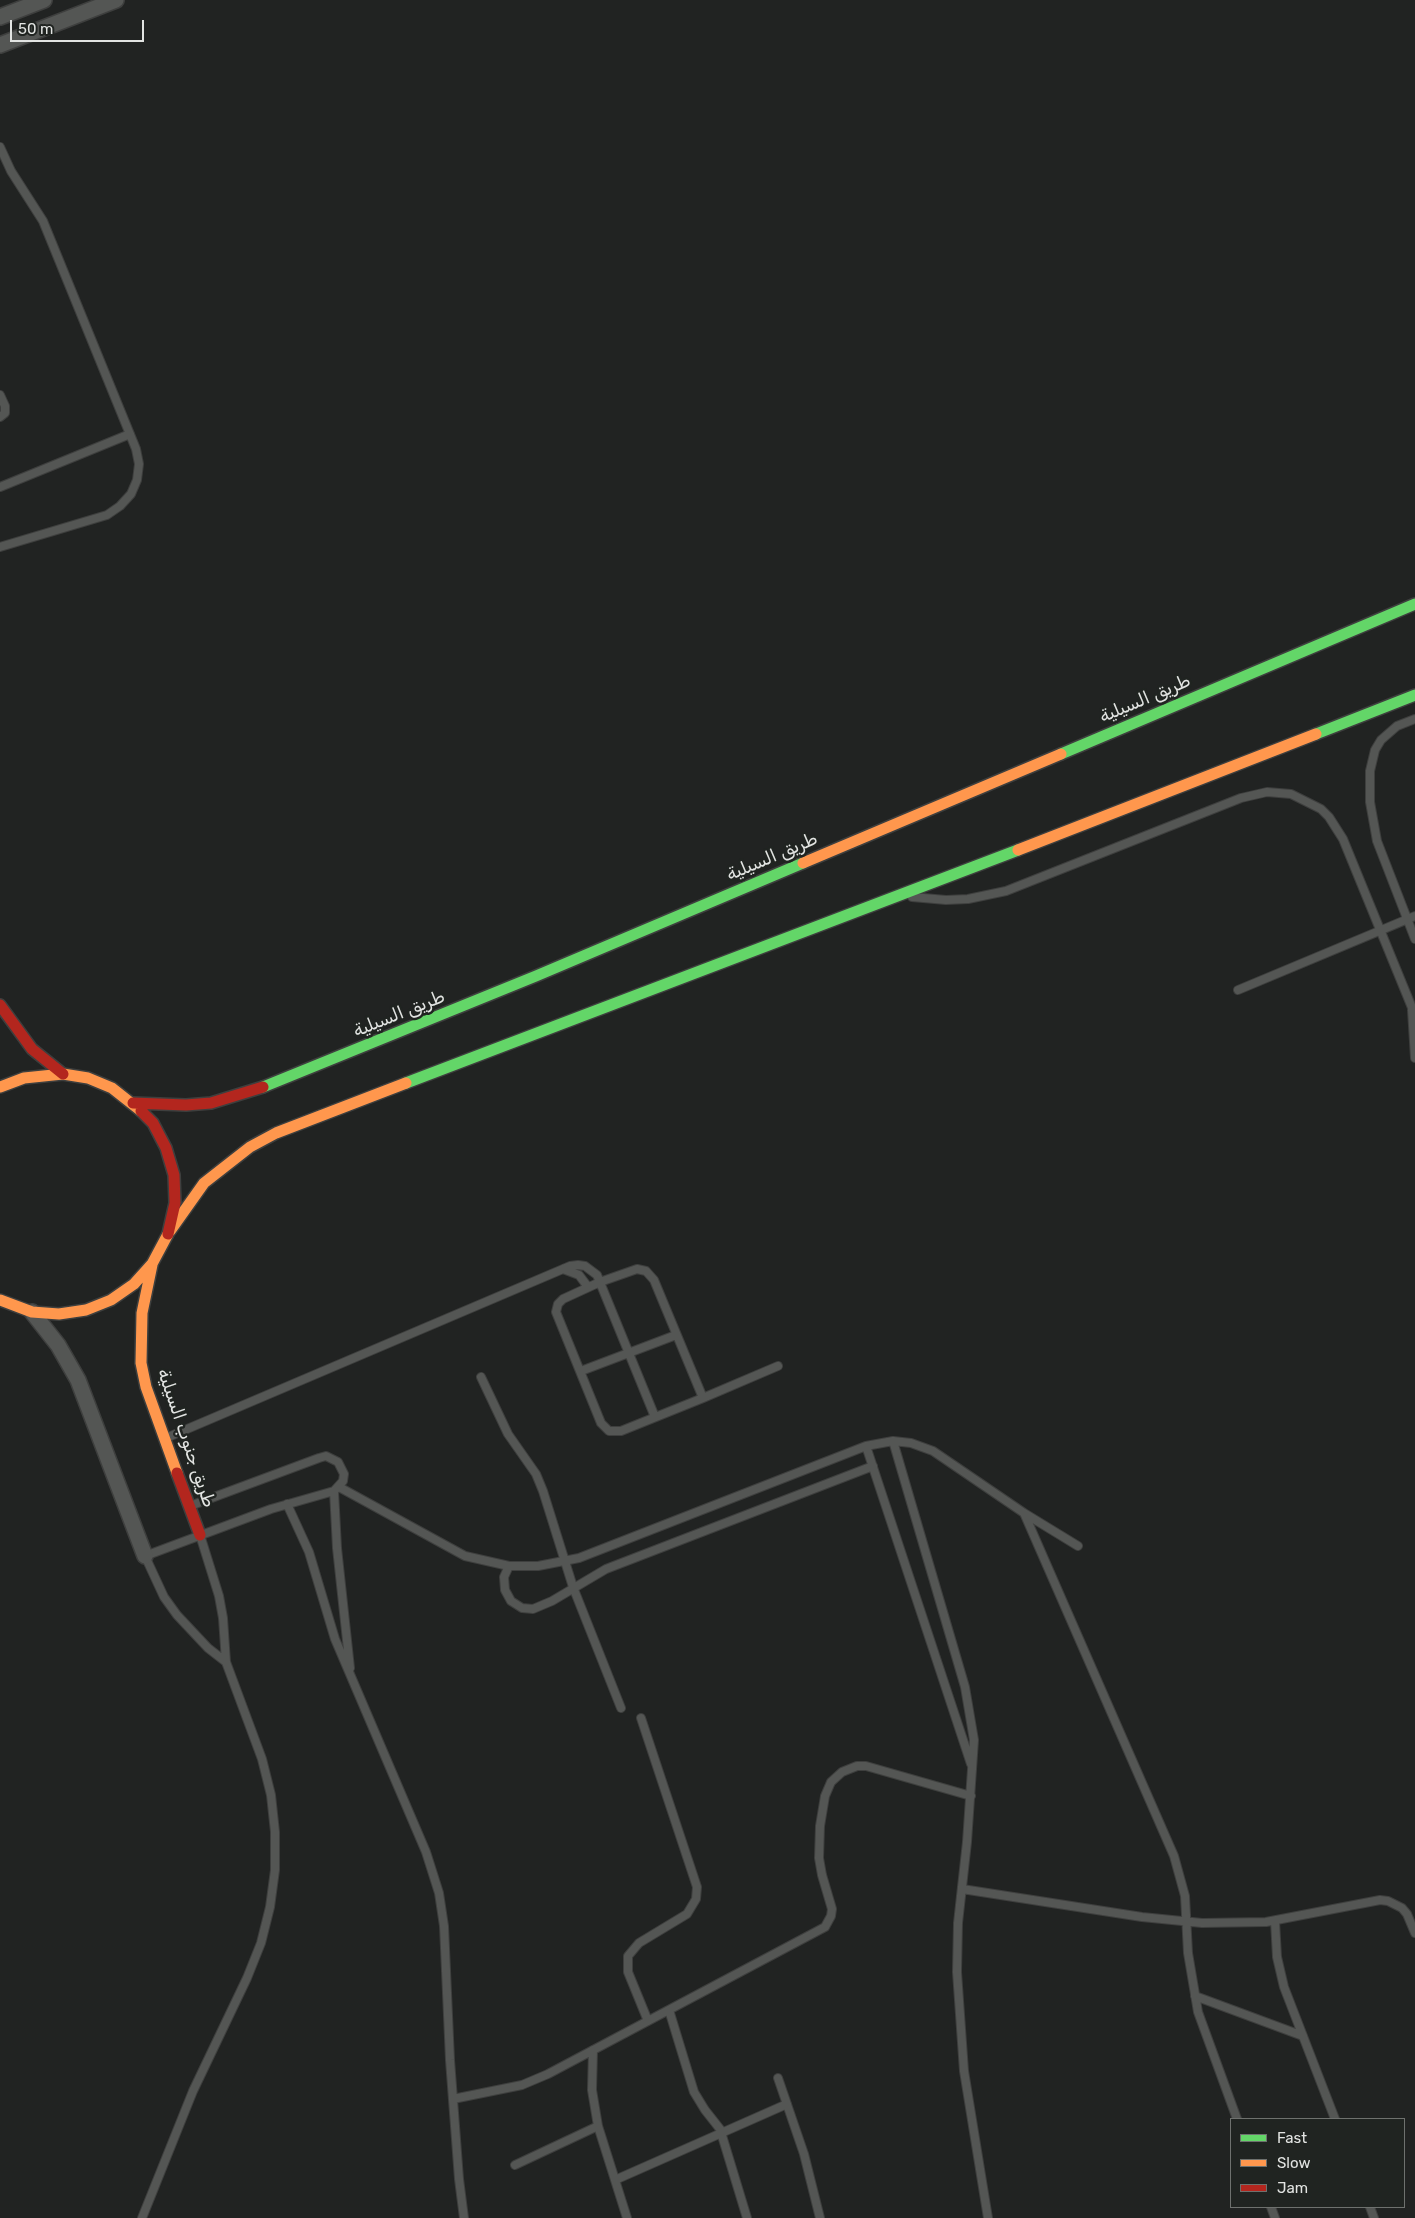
<!DOCTYPE html>
<html>
<head>
<meta charset="utf-8">
<style>
  body { margin:0 }
  #map { position:relative; width:1415px; height:2218px; overflow:hidden; background:#212322; font-family:Rubik,sans-serif }
  canvas { display:block }
  .legend { position:absolute; left:1230px; top:2118px; width:175px; height:90px; box-sizing:border-box; background:#202421; border:1px solid #6e716e; margin:0; padding:6px 9px; list-style:none; font-size:15px; color:#e2e4e2 }
  .legend li { display:flex; align-items:center; gap:10px; height:25px }
  .legend b { width:25px; border:1px solid #6e716e }
  .scale { position:absolute; left:10px; top:20px; width:134px; height:22px; box-sizing:border-box; border:2px solid #e2e4e2; border-top:0; padding-left:6px; font-size:15px; line-height:18px; white-space:nowrap; color:#e2e4e2; -webkit-text-stroke:4px #202421; paint-order:stroke }
</style>
</head>
<body>
<div id="map">
<canvas width="1415" height="2218"></canvas>
<ul class="legend">
<li><b style="height:6px;background:#63d668"></b>Fast</li>
<li><b style="height:6px;background:#ff974d"></b>Slow</li>
<li><b style="height:6px;background:#b3261e"></b>Jam</li>
</ul>
<div class="scale">50 m</div>
</div>
<script>
const g = document.querySelector('canvas').getContext('2d');
g.lineJoin = 'round';
function toPath(rows) {
  const path = new Path2D();
  for (const r of rows) {
    path.moveTo(r[0], r[1]);
    for (let i = 2; i < r.length; i += 2) path.lineTo(r[i], r[i + 1]);
  }
  return path;
}
function stroke(path, color, width, dash) {
  g.strokeStyle = color;
  g.lineWidth = width;
  g.lineCap = dash ? 'butt' : 'round';
  g.setLineDash(dash || []);
  g.stroke(path);
}
function label(font, color, halo, rows, align = 'center') {
  g.font = font + ' Rubik,"Noto Sans Arabic",sans-serif';
  g.lineWidth = 5;
  g.setLineDash([]);
  g.textBaseline = 'middle';
  g.strokeStyle = halo;
  g.fillStyle = color;
  for (const [text, x, y, turn = 0] of rows) {
    g.save();
    g.translate(x, y);
    g.rotate((+turn || 0) * Math.PI / 180);
    g.textAlign = isNaN(turn) ? turn : align;
    if (halo) g.strokeText(text, 0, 0);
    g.fillText(text, 0, 0);
    g.restore();
  }
}
const lane = toPath([
  [0,147,11,171,43,221,136,449,139,464,137,480,131,494,120,506,107,515,0,547],
  [0,395,5,406,5,413,0,417],
  [0,487,130,434],
  [1415,719,1397,726,1381,740,1375,750,1370,771,1370,802,1377,841,1415,939],
  [912,897,946,900,968,899,1006,891,1241,798,1267,792,1291,794,1321,809,1329,817,1343,839,1415,1015],
  [1238,990,1415,916],
  [1412,1010,1415,1058],
  [563,1269,579,1275,588,1287],
  [581,1371,676,1335],
  [481,1377,508,1434,536,1474,543,1491,573,1587,621,1708],
  [703,1398,654,1280,646,1271,637,1269,600,1282,563,1299,558,1304,556,1312,601,1423,609,1431,621,1431,703,1398,778,1366],
  [166,1438,570,1266,578,1265,585,1266,597,1275,655,1417],
  [893,1441,965,1687,974,1740,967,1842,958,1923,957,1972,964,2071,988,2218],
  [866,1446,971,1764],
  [339,1487,465,1556,509,1566,538,1566,579,1558,866,1446,893,1441,911,1443,933,1451,1024,1513,1078,1546],
  [334,1491,337,1548,350,1668],
  [287,1504,309,1552,335,1639,426,1852,439,1893,444,1926,450,2060,459,2179,464,2218],
  [190,1506,319,1458,326,1456,338,1462,344,1474,343,1481,334,1491,271,1509,145,1556,164,1597,177,1615,208,1648,226,1662],
  [1024,1513,1174,1856,1185,1896,1188,1953,1198,2012,1237,2119],
  [509,1566,504,1577,505,1590,511,1601,522,1608,533,1609,552,1601,606,1569,873,1466],
  [641,1718,697,1887,696,1899,687,1914,639,1943,628,1956,628,1972,648,2021],
  [962,1889,1142,1917,1202,1923,1266,1922,1380,1900,1388,1901,1402,1908,1407,1914,1415,1933],
  [1275,1921,1277,1957,1284,1987,1335,2119],
  [1195,1996,1303,2036],
  [669,2010,694,2092,705,2110,720,2129,747,2218],
  [593,2050,592,2090,598,2126,627,2218],
  [778,2078,804,2154,820,2218],
  [453,2099,522,2085,548,2074,825,1927,831,1916,832,1909,822,1875,819,1858,820,1826,825,1796,831,1782,842,1772,857,1766,866,1766,971,1796],
  [515,2165,598,2126],
  [615,2180,787,2104],
  [1271,2207,1275,2218],
  [1370,2207,1374,2218],
  [142,2218,193,2091,247,1978,261,1943,270,1907,275,1870,275,1832,271,1795,262,1759,226,1662,223,1618,219,1596,200,1535]
]);
const street = toPath([
  [0,17,44,0],
  [0,45,116,0],
  [32,1312,58,1345,78,1380,145,1556]
]);
const fast = toPath([
  [1316,734,1415,695],
  [1061,754,1415,604],
  [406,1083,1018,850],
  [263,1087,536,976,803,863]
]);
const slow = toPath([
  [1018,850,1316,734],
  [803,863,1061,754],
  [0,1087,24,1078,63,1074,88,1078,112,1088,141,1111],
  [170,1231,204,1183,250,1147,276,1133,406,1083],
  [152,1265,142,1313,141,1363,146,1387,177,1473],
  [0,1300,32,1312,59,1314,86,1310,111,1300,134,1284,152,1264,168,1234]
]);
const jam = toPath([
  [0,1005,32,1049,63,1074],
  [133,1103,186,1105,211,1103,263,1087],
  [141,1111,153,1123,166,1148,174,1175,175,1203,168,1234],
  [177,1473,200,1535]
]);
const streetNames = [
  ["طريق السيلية",1145,699,-23],
  ["طريق السيلية",772,857,-23],
  ["طريق السيلية",399,1014,-22],
  ["طريق جنوب السيلية",186,1438,71]
];
stroke(lane, '#3e3f3e', 10);
stroke(street, '#3e3f3e', 18);
stroke(fast, '#3e3f3e', 14);
stroke(slow, '#3e3f3e', 14);
stroke(jam, '#3e3f3e', 14);
stroke(lane, '#545654', 8);
stroke(street, '#545654', 15);
stroke(fast, '#63d668', 11);
stroke(slow, '#ff974d', 11);
stroke(jam, '#b3261e', 11);
label('18px', '#e2e4e2', '#202421', streetNames);
</script>
</body>
</html>
